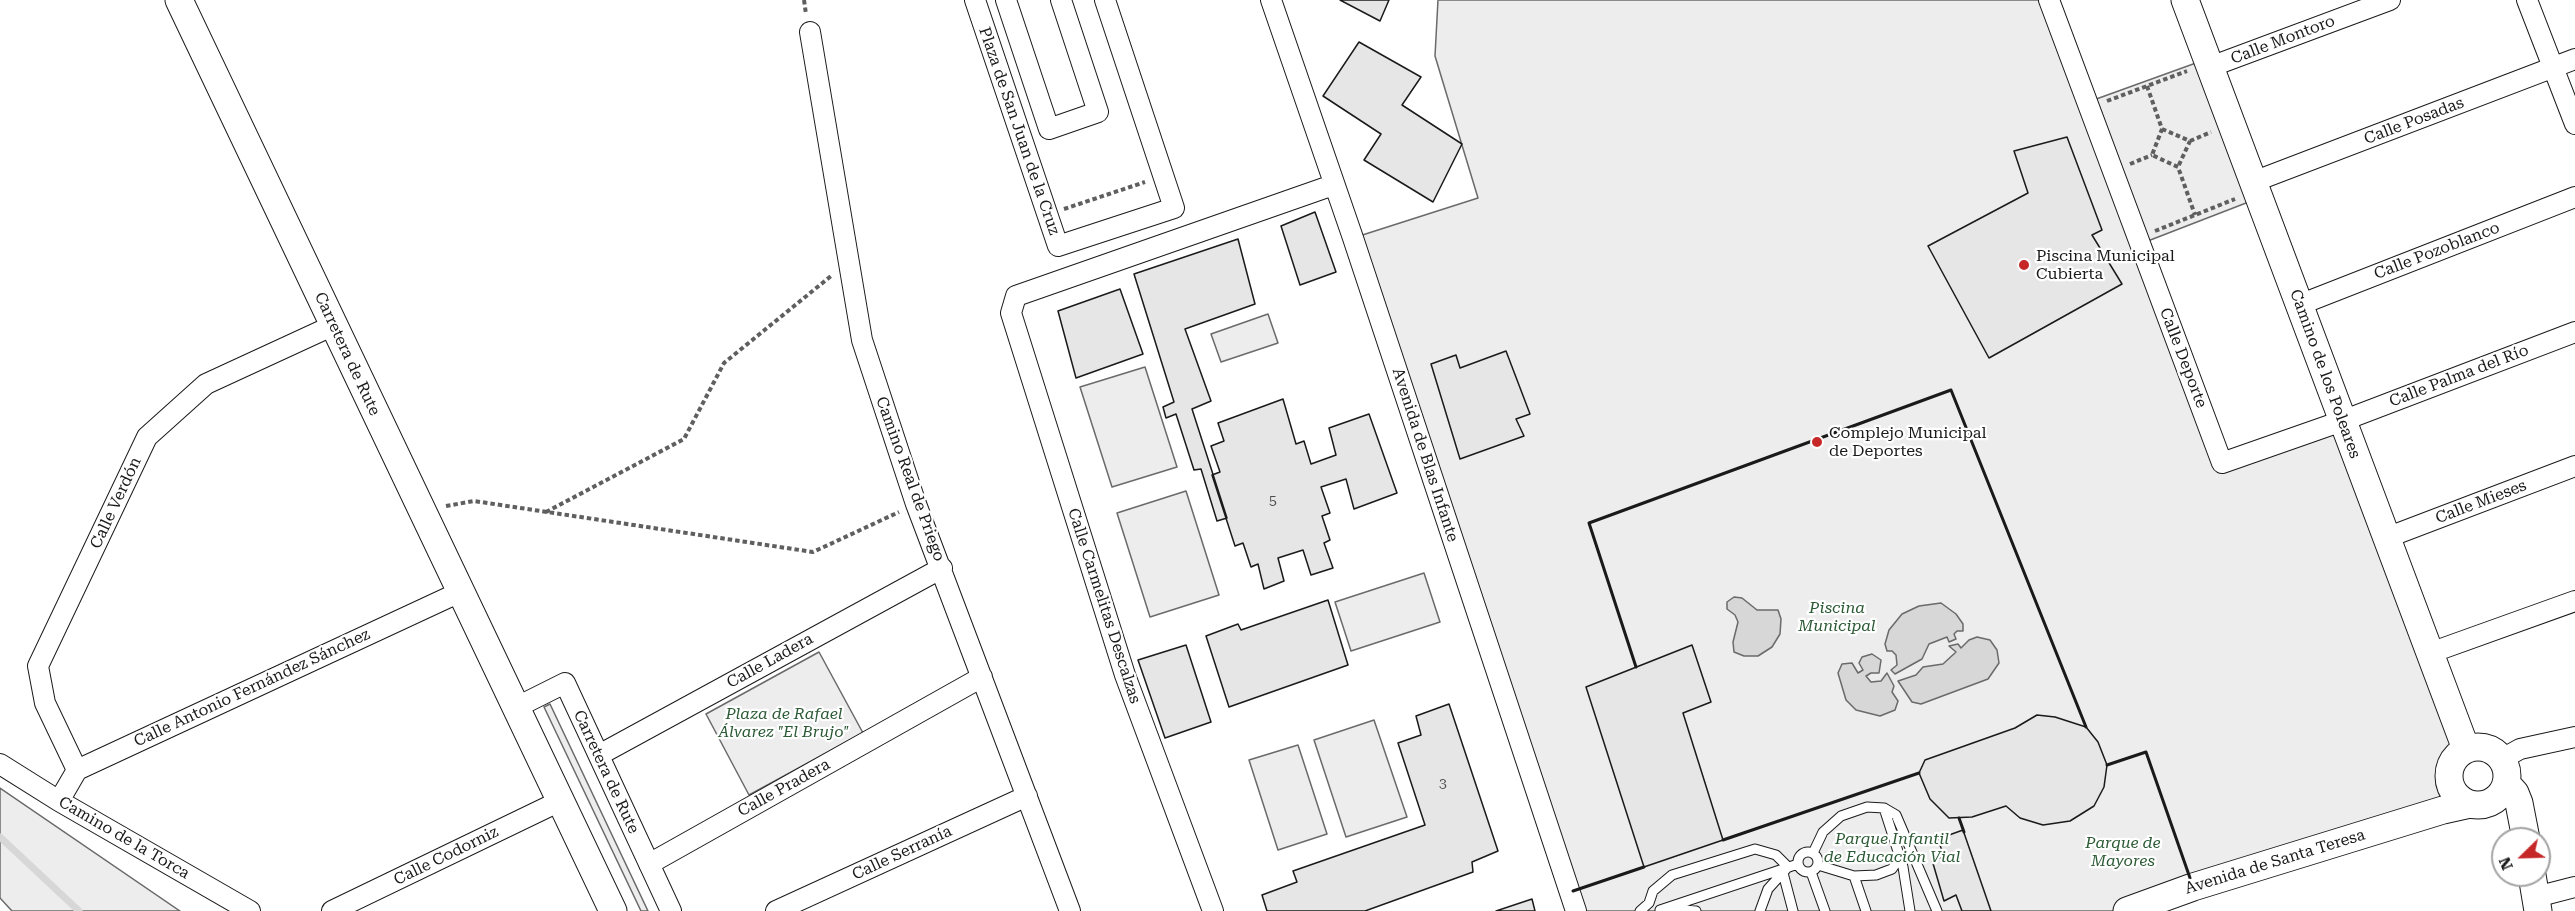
<!DOCTYPE html>
<html>
<head>
<meta charset="utf-8">
<style>
  body { margin:0 }
  #map { position:relative; width:2575px; height:911px; overflow:hidden; background:#fff; font-family:"Roboto Serif",serif }
  canvas { display:block }
  .north { position:absolute; left:2491px; top:827px; width:60px; height:60px; box-sizing:border-box; background:#fff; border:2px solid #a3a3a3; border-radius:50%; rotate:247deg; font-size:16px; font-weight:700; line-height:24px; text-align:center; color:#1a1a1a }
  .north::after { content:''; display:block; margin:auto; width:21px; height:27px; background:#c62828; clip-path:polygon(50% 0,100% 100%,50% 72%,0 100%) }
</style>
</head>
<body>
<div id="map">
<canvas width="2575" height="911"></canvas>
<div class="north">N</div>
</div>
<script>
const g = document.querySelector('canvas').getContext('2d');
g.lineJoin = 'round';
function paint(path, color) {
  g.fillStyle = color;
  g.fill(path, 'evenodd');
}
function toPath(rows) {
  const path = new Path2D();
  for (const r of rows) {
    if (r.length === 3) {
      path.moveTo(r[0] + r[2], r[1]);
      path.arc(r[0], r[1], r[2], 0, 2 * Math.PI);
      continue;
    }
    path.moveTo(r[0], r[1]);
    for (let i = 2; i < r.length; i += 2) path.lineTo(r[i], r[i + 1]);
  }
  return path;
}
function stroke(path, color, width, dash) {
  g.strokeStyle = color;
  g.lineWidth = width;
  g.lineCap = dash ? 'butt' : 'round';
  g.setLineDash(dash || []);
  g.stroke(path);
}
function label(font, color, halo, rows, align = 'center') {
  g.font = font + ' "Roboto Serif",serif';
  g.lineWidth = 4.5;
  g.setLineDash([]);
  g.textBaseline = 'middle';
  g.strokeStyle = halo;
  g.fillStyle = color;
  for (const [text, x, y, turn = 0] of rows) {
    g.save();
    g.translate(x, y);
    g.rotate((+turn || 0) * Math.PI / 180);
    g.textAlign = isNaN(turn) ? turn : align;
    if (halo) g.strokeText(text, 0, 0);
    g.fillText(text, 0, 0);
    g.restore();
  }
}
const green = toPath([
  [1438,0,2049,0,2088,102,2207,59,2259,198,2140,244,2222,462,2342,421,2457,755,2449,774,2451,786,2458,796,2124,911,1576,911,1353,238,1478,198,1435,56,1438,0],
  [1268,314,1278,343,1221,362,1211,334,1268,314],
  [1145,367,1177,467,1112,487,1080,387,1145,367],
  [1186,491,1219,595,1150,617,1117,513,1186,491],
  [1424,573,1440,622,1351,651,1335,602,1424,573],
  [819,652,863,733,749,795,706,714,819,652],
  [550,704,648,911,641,911,544,707,550,704],
  [1374,720,1407,817,1346,837,1314,740,1374,720],
  [1298,745,1327,834,1278,850,1249,760,1298,745],
  [0,788,180,911,12,911,0,898,0,788]
]);
const water = toPath([
  [1734,597,1742,598,1757,610,1778,610,1781,619,1780,634,1772,647,1758,656,1744,656,1734,652,1733,642,1738,622,1735,615,1727,609,1727,602,1734,597],
  [1941,603,1956,614,1963,624,1963,631,1957,631,1954,634,1956,639,1949,642,1947,637,1929,644,1922,659,1895,674,1891,670,1897,665,1896,655,1892,651,1887,651,1885,644,1889,630,1902,614,1919,606,1941,603],
  [1977,637,1990,640,1997,650,1999,663,1988,679,1921,704,1912,702,1898,681,1916,675,1923,667,1943,664,1956,652,1949,646,1958,644,1961,648,1969,640,1977,637],
  [1872,654,1881,660,1879,673,1871,673,1866,676,1871,682,1881,681,1887,673,1894,686,1892,692,1898,701,1895,710,1880,716,1856,710,1846,700,1838,673,1842,664,1852,663,1858,673,1863,670,1859,663,1862,657,1872,654]
]);
const stream = toPath([
  [0,837,79,911]
]);
const building = toPath([
  [1340,0,1389,0,1380,21,1340,0],
  [1359,42,1421,77,1402,105,1462,144,1433,202,1364,160,1381,134,1323,96,1359,42],
  [2067,137,2102,230,2092,235,2122,284,1989,358,1928,246,2028,193,2014,151,2067,137],
  [1315,212,1336,272,1300,285,1281,226,1315,212],
  [1238,239,1255,304,1185,329,1211,401,1192,409,1227,518,1217,521,1201,469,1194,470,1176,414,1166,418,1163,407,1174,402,1134,274,1238,239],
  [1120,289,1143,354,1076,378,1058,311,1120,289],
  [1506,351,1530,414,1516,419,1524,436,1460,459,1431,364,1456,355,1460,368,1506,351],
  [1283,399,1296,444,1304,441,1311,464,1336,455,1329,428,1369,414,1397,493,1354,509,1346,479,1321,487,1330,513,1322,516,1330,540,1324,543,1333,568,1311,575,1303,550,1278,558,1284,581,1264,589,1258,564,1251,567,1243,543,1235,546,1212,475,1220,472,1211,446,1224,441,1218,423,1283,399],
  [1328,600,1348,665,1229,707,1206,636,1238,624,1241,630,1328,600],
  [1186,645,1211,722,1165,738,1138,660,1186,645],
  [1692,645,1711,702,1683,713,1723,840,1644,867,1586,687,1692,645],
  [1449,704,1498,851,1472,862,1473,872,1365,911,1267,911,1262,895,1297,882,1293,871,1425,825,1398,743,1421,735,1416,716,1449,704],
  [2037,715,2055,717,2086,727,2098,742,2107,765,2104,787,2094,806,2070,821,2043,825,2020,818,2006,806,1972,817,1949,818,1930,799,1919,773,1925,760,2015,728,2037,715],
  [1963,830,1991,911,1962,911,1956,895,1944,901,1932,860,1944,857,1938,839,1963,830],
  [1532,899,1535,911,1496,911,1532,899]
]);
const path = toPath([
  [804,0,806,14],
  [2147,86,2162,129,2152,155,2178,167,2195,215],
  [2107,101,2187,71],
  [2162,129,2190,141,2178,167],
  [2190,141,2211,132],
  [2130,164,2152,155],
  [1064,209,1145,182],
  [2155,231,2235,199],
  [446,506,474,501,813,552,899,512],
  [546,512,684,439,724,363,831,276]
]);
const lane = toPath([
  [1884,808,1896,815,1937,911],
  [1808,862,10],
  [1813,853,1823,832,1841,816,1867,807,1884,808,1903,867,1910,911],
  [1818,865,1854,876,1876,875,1892,869,1900,857],
  [1811,872,1825,911],
  [1783,873,1793,911],
  [1854,876,1866,911],
  [1674,909,1696,911],
  [1660,910,1798,864],
  [1640,911,1649,903,1653,891,1672,875,1755,849,1776,855,1788,867,1768,889,1760,911]
]);
const street = toPath([
  [975,0,1058,246,1174,208,1105,0],
  [1006,0,1049,129,1098,112,1061,0],
  [1271,0,1353,238,1576,911],
  [2049,0,2222,463,2342,421,2575,332],
  [2527,0,2575,124],
  [810,32,862,340,916,504,1070,911],
  [2210,67,2390,0],
  [2253,182,2575,59],
  [2299,305,2575,197],
  [2386,538,2575,466],
  [2430,653,2575,601],
  [515,708,565,683,671,911],
  [599,755,942,568],
  [2502,759,2520,749,2575,737],
  [0,764,59,801,250,911],
  [77,770,45,703,38,666,147,437,206,384,334,325],
  [59,801,77,770,460,592],
  [649,864,982,677],
  [2536,897,2575,887],
  [332,911,560,801],
  [776,911,1027,796],
  [1213,911,1125,675,1011,313,1016,296,1333,185]
]);
const secondary = toPath([
  [179,0,613,911],
  [2185,0,2466,749],
  [2478,776,29],
  [2506,783,2515,793,2519,803,2526,839],
  [2532,875,2538,911],
  [2127,911,2193,887,2443,810,2470,804]
]);
const wall = toPath([
  [1636,667,1589,523,1951,390,2086,727],
  [2107,765,2146,752,2190,878],
  [1959,818,1964,832],
  [1723,840,1919,773],
  [1573,891,1644,867]
]);
const markers = [
  [2024,265,6,"#c62828"],
  [1817,442,6,"#c62828"]
];
const numberNames = [
  ["5",1273,501],
  ["3",1443,784]
];
const streetNames = [
  ["Calle Montoro",2283,40,-21],
  ["Calle Posadas",2414,121,-21],
  ["Plaza de San Juan de la Cruz",1019,131,71],
  ["Calle Pozoblanco",2437,251,-21],
  ["Carretera de Rute",347,354,65],
  ["Calle Deporte",2183,358,69],
  ["Camino de los Poleares",2325,374,70],
  ["Calle Palma del Río",2459,376,-21],
  ["Avenida de Blas Infante",1425,455,72],
  ["Camino Real de Priego",910,479,70],
  ["Calle Mieses",2481,502,-21],
  ["Calle Verdón",116,503,-65],
  ["Calle Carmelitas Descalzas",1104,606,72],
  ["Calle Ladera",770,661,-29],
  ["Calle Antonio Fernández Sánchez",252,688,-25],
  ["Carretera de Rute",606,772,65],
  ["Calle Pradera",784,788,-29],
  ["Camino de la Torca",124,838,30],
  ["Calle Serranía",902,853,-25],
  ["Calle Codorniz",446,856,-26],
  ["Avenida de Santa Teresa",2275,862,-17]
];
const poiNames = [
  ["Piscina Municipal",2036,256],
  ["Cubierta",2036,274],
  ["Complejo Municipal",1829,433],
  ["de Deportes",1829,451]
];
const parkNames = [
  ["Piscina",1837,608],
  ["Municipal",1837,626],
  ["Plaza de Rafael",784,714],
  ["Álvarez \"El Brujo\"",784,732],
  ["Parque Infantil",1892,839],
  ["de Educación Vial",1892,857],
  ["Parque de",2123,843],
  ["Mayores",2123,861]
];
paint(green, '#ededed');
stroke(green, '#6a6a6a', 1.5);
paint(water, '#d7d7d7');
stroke(water, '#6a6a6a', 1.5);
stroke(stream, '#d7d7d7', 7);
paint(building, '#e6e6e6');
stroke(building, '#1a1a1a', 1.5);
stroke(lane, '#1a1a1a', 11);
stroke(street, '#1a1a1a', 22);
stroke(secondary, '#1a1a1a', 29);
stroke(path, '#5f5f5f', 4, [4.5, 3]);
stroke(lane, '#fff', 9);
stroke(street, '#fff', 20);
stroke(secondary, '#fff', 27);
stroke(wall, '#1a1a1a', 3);
for (const [x, y, r, color] of markers) {
  const dot = new Path2D();
  dot.arc(x, y, r, 0, 2 * Math.PI);
  g.fillStyle = color;
  g.fill(dot);
  stroke(dot, '#fff', 2);
}
label('14px', '#4d4d4d', null, numberNames);
label('16px', '#1a1a1a', '#fff', streetNames);
label('16px', '#1a1a1a', '#fff', poiNames, 'left');
label('italic 16px', '#2b5a34', '#fff', parkNames);
</script>
</body>
</html>
